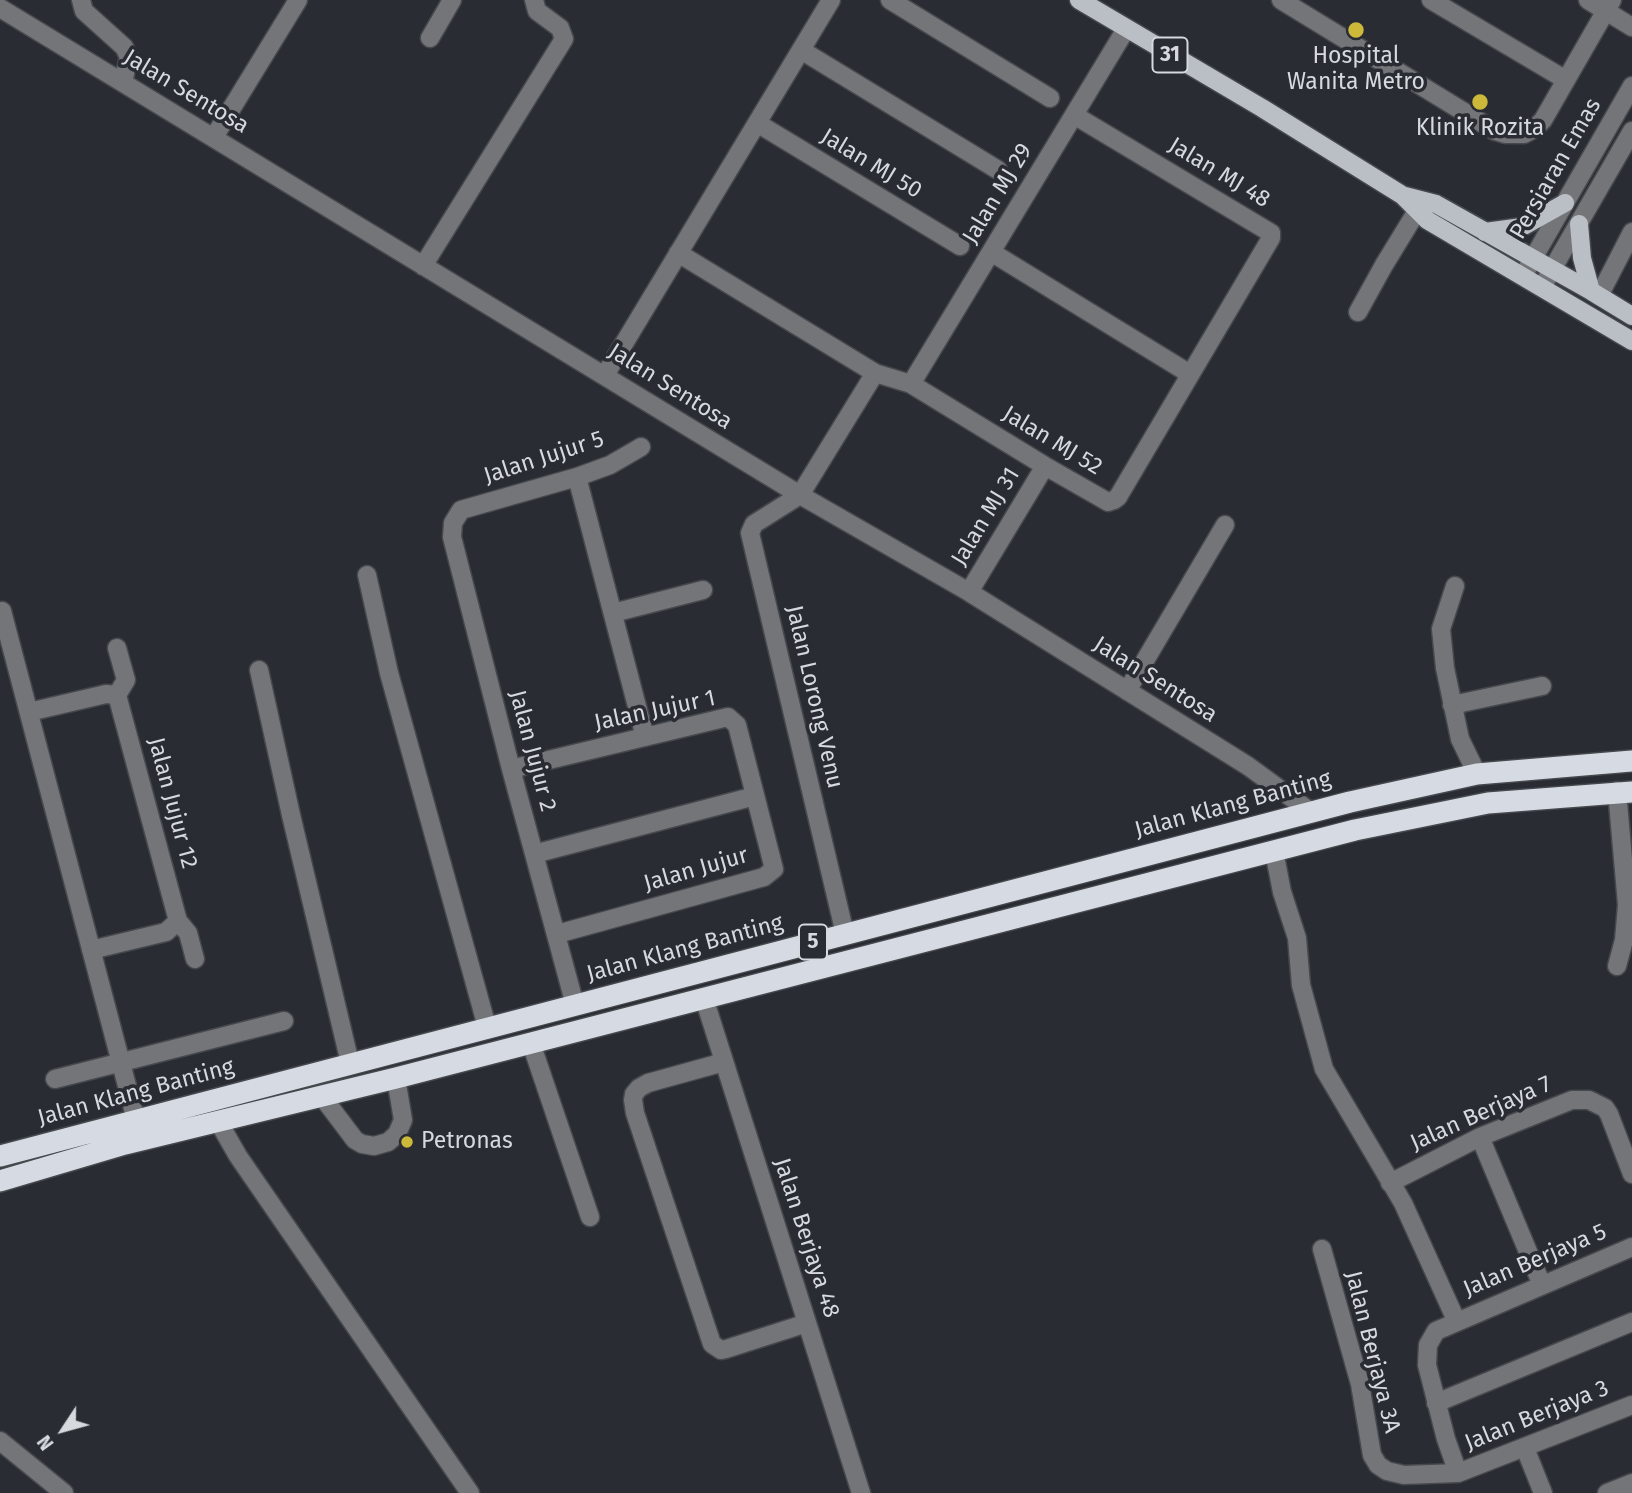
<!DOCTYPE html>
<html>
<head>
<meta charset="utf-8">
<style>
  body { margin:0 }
  #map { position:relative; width:1632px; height:1493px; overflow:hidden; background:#292c32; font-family:"Fira Sans",sans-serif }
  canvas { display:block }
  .north { position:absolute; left:28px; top:1395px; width:70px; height:70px; -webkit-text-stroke:5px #292c32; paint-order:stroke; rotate:234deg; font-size:19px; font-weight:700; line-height:28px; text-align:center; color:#d6d9dd }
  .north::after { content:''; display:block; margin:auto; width:24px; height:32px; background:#d6d9dd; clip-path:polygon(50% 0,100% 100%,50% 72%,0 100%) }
</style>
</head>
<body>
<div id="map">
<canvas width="1632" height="1493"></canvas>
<div class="north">N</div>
</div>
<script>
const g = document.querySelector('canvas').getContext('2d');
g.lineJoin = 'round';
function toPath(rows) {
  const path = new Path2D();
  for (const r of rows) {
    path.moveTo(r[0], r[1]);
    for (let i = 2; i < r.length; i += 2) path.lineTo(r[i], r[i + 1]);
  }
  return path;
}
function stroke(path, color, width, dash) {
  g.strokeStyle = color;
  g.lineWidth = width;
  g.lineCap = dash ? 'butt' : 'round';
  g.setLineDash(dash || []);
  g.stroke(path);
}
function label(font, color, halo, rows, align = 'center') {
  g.font = font + ' "Fira Sans",sans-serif';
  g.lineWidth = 7;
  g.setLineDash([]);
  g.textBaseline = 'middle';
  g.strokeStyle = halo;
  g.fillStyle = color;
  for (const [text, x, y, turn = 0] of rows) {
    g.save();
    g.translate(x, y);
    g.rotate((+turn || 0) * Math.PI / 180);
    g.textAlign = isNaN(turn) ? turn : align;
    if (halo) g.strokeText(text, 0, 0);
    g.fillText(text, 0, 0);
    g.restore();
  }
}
const minor = toPath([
  [81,0,84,11,124,47,129,57,123,82],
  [890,0,1050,98],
  [1281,0,1495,131,1505,134,1524,134,1535,128,1543,120,1612,0],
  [1431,0,1566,80],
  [1588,0,1632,27],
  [0,8,800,495,969,592,1248,766,1311,812],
  [430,38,452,0],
  [801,50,998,170],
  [757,123,960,246],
  [214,137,298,0],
  [991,252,1190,374],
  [678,253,875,373,911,384,1045,466,1108,502,1114,500,1118,497,1271,238,1271,233,1074,115],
  [423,266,564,39,560,28,537,11,534,0],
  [1523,276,1632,86],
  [1542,287,1632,131],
  [1599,296,1632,232],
  [1358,312,1384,265,1417,211],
  [605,375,831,0],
  [911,384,1126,29],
  [577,477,645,737],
  [367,575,389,673,487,1027],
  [1455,586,1441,629,1445,668,1460,739,1477,774],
  [969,592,1045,466],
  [2,611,136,1120],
  [613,613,703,590],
  [117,648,126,680,117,695],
  [259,670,291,815,350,1063],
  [1127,691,1225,525],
  [1452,705,1542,686],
  [29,712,106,694,117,695,178,921,166,932,91,950],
  [511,769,728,717,737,725,774,869,764,877,557,934],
  [1617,791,1627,905,1624,940,1617,966],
  [1274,851,1282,892,1297,938,1301,985,1324,1069,1403,1203,1456,1320],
  [534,854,755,796],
  [178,921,188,933,195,959],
  [845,934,750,533,754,524,800,495,875,373],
  [704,998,861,1493],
  [575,1005,511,769,452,537,453,523,461,510,577,477,610,465,641,447],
  [531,1043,590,1217],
  [724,1062,648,1083,639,1088,634,1094,633,1100,635,1113,712,1344,721,1350,726,1349,807,1323],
  [55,1079,284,1021],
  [321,1095,355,1140,362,1144,374,1146,388,1142,397,1134,403,1120,396,1078],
  [218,1121,238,1156,470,1493],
  [1480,1137,1542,1285],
  [1390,1183,1480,1137,1572,1100,1589,1100,1605,1108,1609,1114,1632,1174],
  [1322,1249,1360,1384,1372,1455,1378,1465,1387,1471,1404,1475,1458,1473,1632,1405],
  [1436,1403,1632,1322],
  [0,1441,64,1493],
  [1525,1448,1543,1493],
  [1458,1473,1446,1439,1427,1365,1428,1345,1436,1331,1632,1247],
  [1607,1493,1632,1483]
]);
const major = toPath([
  [1079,0,1262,108,1402,195,1427,220,1632,341],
  [1405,196,1436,204,1591,291,1632,316],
  [1579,224,1582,258,1591,291],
  [1485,232,1522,227,1565,203]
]);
const highway = toPath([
  [0,1156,1350,802,1477,774,1632,761],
  [0,1181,125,1144,396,1078,1355,830,1488,803,1632,792]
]);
const markers = [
  [1356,30,9,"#ccb939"],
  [1480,102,9,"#ccb939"],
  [407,1142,7,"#ccb939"]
];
const shields = [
  [1170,55,35],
  [813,942,28]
];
const shieldNames = [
  ["31",1170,55],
  ["5",813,942]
];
const poiNames = [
  ["Hospital",1356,57],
  ["Wanita Metro",1356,83],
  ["Klinik Rozita",1480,129],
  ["Petronas",421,1142,"left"]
];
const streetNames = [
  ["Jalan Sentosa",186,92,31],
  ["Jalan MJ 50",871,164,31],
  ["Persiaran Emas",1556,169,-60],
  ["Jalan MJ 48",1219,173,31],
  ["Jalan MJ 29",998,194,-59],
  ["Jalan Sentosa",670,387,32],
  ["Jalan MJ 52",1052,441,31],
  ["Jalan Jujur 5",544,458,-18],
  ["Jalan MJ 31",986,517,-59],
  ["Jalan Sentosa",1155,680,32],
  ["Jalan Lorong Venu",814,697,77],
  ["Jalan Jujur 1",655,711,-12],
  ["Jalan Jujur 2",532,751,75],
  ["Jalan Jujur 12",172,803,75],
  ["Jalan Klang Banting",1233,805,-15],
  ["Jalan Jujur",696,870,-16],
  ["Jalan Klang Banting",685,949,-15],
  ["Jalan Klang Banting",136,1093,-15],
  ["Jalan Berjaya 7",1481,1114,-24],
  ["Jalan Berjaya 48",806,1238,72],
  ["Jalan Berjaya 5",1535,1261,-23],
  ["Jalan Berjaya 3A",1372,1352,76],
  ["Jalan Berjaya 3",1537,1416,-22]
];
stroke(minor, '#45484d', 21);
stroke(major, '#45484d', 21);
stroke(highway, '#45484d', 24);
stroke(minor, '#737578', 18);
stroke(major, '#babec5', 18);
stroke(highway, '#d6dbe3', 21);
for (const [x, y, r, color] of markers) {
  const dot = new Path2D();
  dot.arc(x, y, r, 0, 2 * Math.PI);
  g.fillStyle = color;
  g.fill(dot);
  stroke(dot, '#292c32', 2.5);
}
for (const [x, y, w] of shields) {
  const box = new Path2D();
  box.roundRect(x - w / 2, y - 17.5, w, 35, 5);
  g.fillStyle = '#292c32';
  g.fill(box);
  stroke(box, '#d6d9dd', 2);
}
label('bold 21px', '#d6d9dd', null, shieldNames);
label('23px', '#d6d9dd', '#292c32', poiNames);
label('23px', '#d6d9dd', '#292c32', streetNames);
</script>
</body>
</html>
